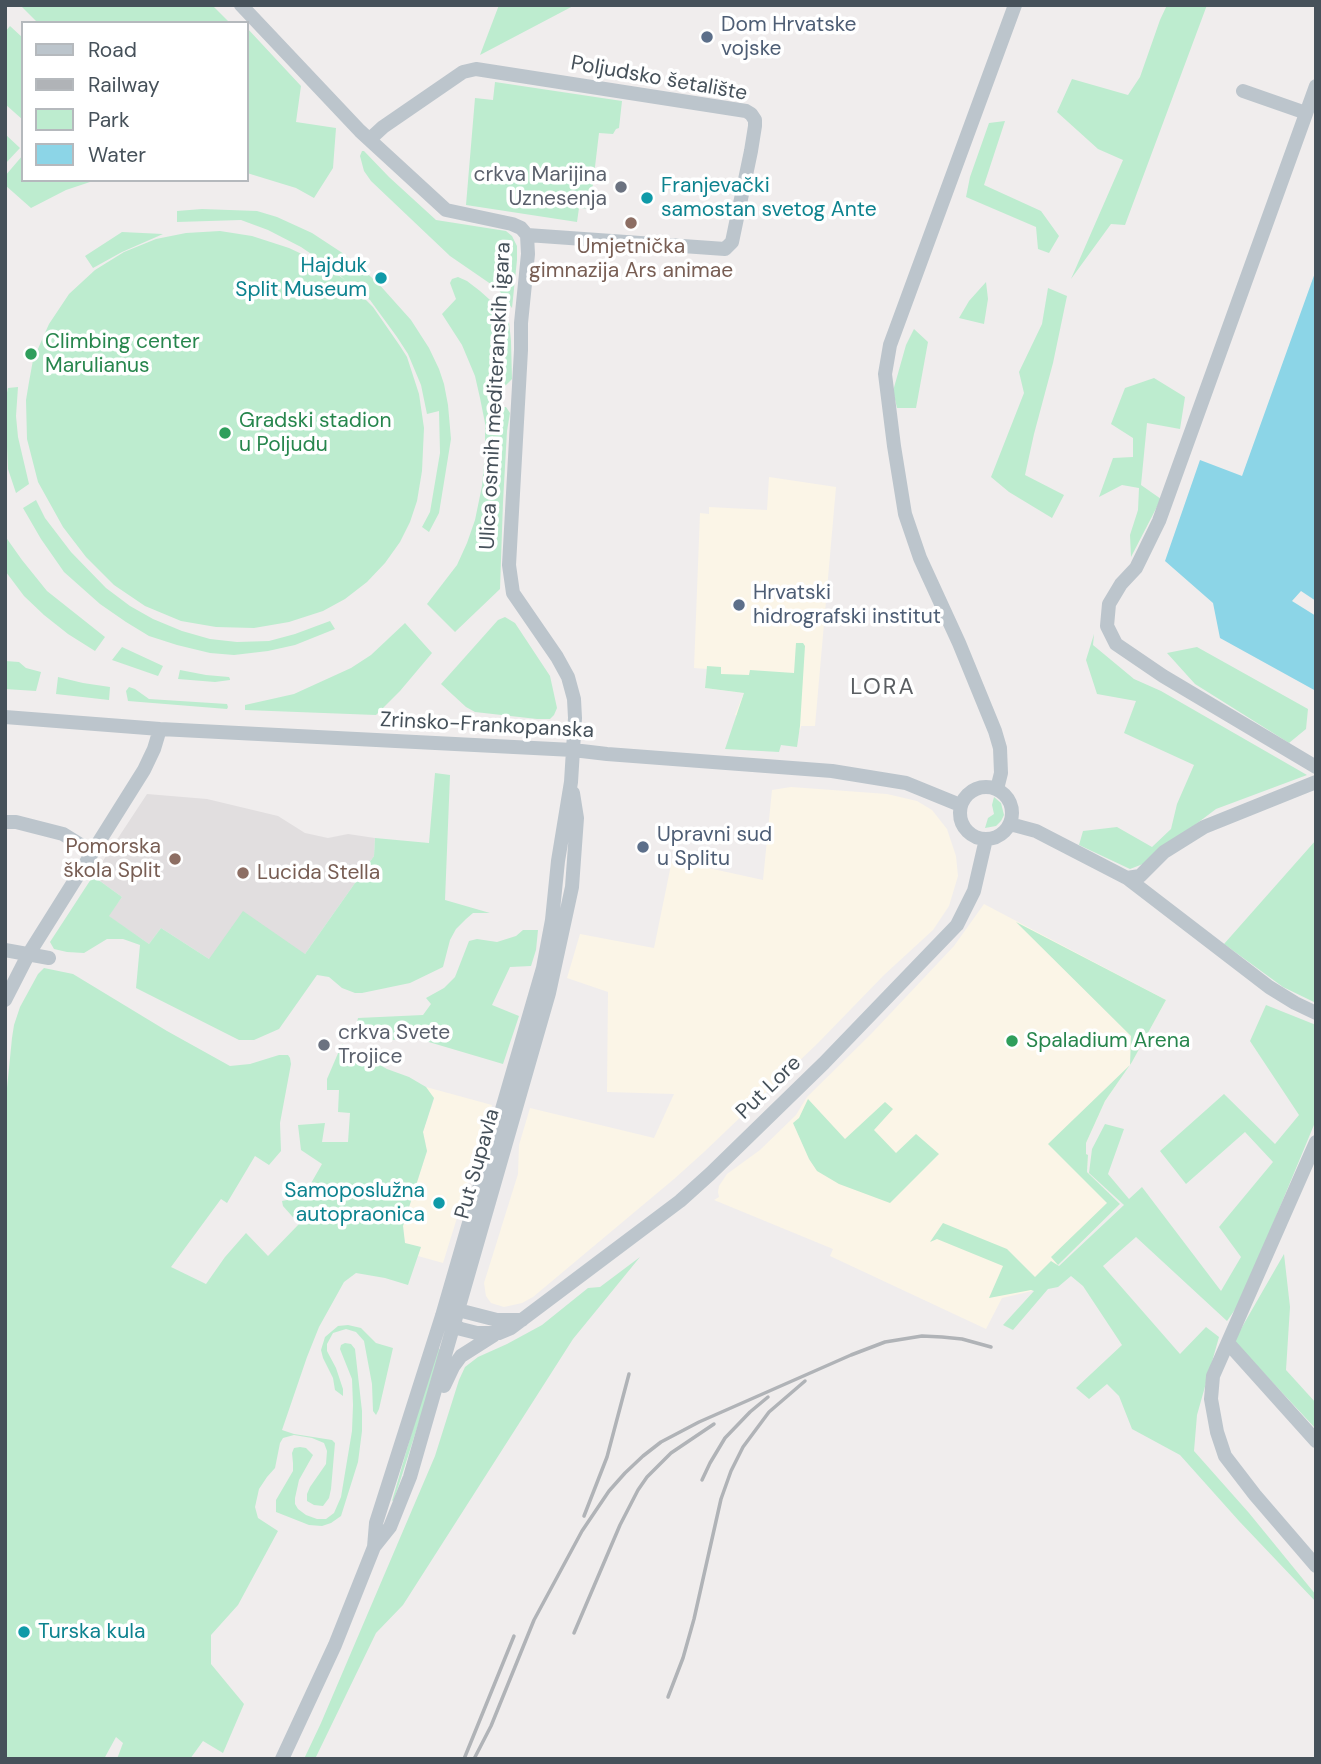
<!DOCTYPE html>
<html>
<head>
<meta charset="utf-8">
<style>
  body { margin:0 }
  #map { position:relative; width:1321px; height:1764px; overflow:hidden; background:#f0eded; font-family:"DM Sans",sans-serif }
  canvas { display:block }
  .frame { position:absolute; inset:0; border:7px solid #46515a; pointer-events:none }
  .legend { position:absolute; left:21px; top:21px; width:228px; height:161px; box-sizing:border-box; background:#fff; border:2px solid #b5b9bd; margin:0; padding:9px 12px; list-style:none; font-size:21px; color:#46515a }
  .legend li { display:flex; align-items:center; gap:14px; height:35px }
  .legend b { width:35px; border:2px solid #b5b9bd }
</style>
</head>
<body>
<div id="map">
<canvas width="1321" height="1764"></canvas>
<div class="frame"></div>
<ul class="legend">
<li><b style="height:9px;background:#bcc5cc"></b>Road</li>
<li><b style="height:9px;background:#b0b3b7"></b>Railway</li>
<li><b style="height:19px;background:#bdeccf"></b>Park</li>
<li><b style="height:19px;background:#8cd5e7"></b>Water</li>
</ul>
</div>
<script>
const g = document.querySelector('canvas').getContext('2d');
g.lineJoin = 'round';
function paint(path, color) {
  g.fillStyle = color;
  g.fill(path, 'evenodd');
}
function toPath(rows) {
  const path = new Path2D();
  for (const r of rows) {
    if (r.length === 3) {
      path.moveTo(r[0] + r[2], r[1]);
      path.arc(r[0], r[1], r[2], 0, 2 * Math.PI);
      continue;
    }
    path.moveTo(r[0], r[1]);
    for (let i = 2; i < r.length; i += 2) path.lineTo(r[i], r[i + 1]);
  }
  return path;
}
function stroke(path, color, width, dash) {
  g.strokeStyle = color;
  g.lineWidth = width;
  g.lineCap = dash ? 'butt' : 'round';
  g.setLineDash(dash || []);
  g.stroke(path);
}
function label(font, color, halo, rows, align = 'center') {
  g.font = font + ' "DM Sans",sans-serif';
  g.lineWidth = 7;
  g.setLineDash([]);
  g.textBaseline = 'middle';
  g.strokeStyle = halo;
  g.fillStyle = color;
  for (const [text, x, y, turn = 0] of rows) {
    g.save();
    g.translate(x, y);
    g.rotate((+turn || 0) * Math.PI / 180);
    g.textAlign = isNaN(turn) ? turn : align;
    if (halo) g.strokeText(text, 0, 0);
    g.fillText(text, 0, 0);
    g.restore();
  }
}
const commercial = toPath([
  [769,477,836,487,815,726,801,726,800,731,735,715,744,693,705,688,707,669,694,668,700,513,709,514,709,507,767,510],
  [791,787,887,794,917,801,932,810,947,829,956,856,958,876,949,906,933,930,884,975,818,1043,704,1152,674,1179,533,1297,522,1303,504,1307,491,1303,486,1296,484,1283,518,1174,519,1145,530,1108,654,1138,674,1094,607,1092,608,992,567,978,580,934,654,948,672,860,763,880,772,790],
  [984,904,1166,1000,1132,1062,1105,1101,1086,1143,1086,1154,1088,1155,1087,1172,1120,1204,1032,1291,1002,1298,986,1329,830,1256,833,1249,714,1200,719,1197,718,1192,719,1186,727,1174,760,1150,796,1115,807,1097,872,1033,954,946],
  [426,1087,492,1105,443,1263,418,1256,421,1247,405,1243,403,1226,427,1151,423,1132,434,1099]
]);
const education = toPath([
  [147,794,207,799,278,816,305,833,328,838,348,834,375,838,374,856,305,954,209,959,161,928,149,944,108,916,122,897,93,876]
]);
const green = toPath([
  [20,5,212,5,230,23,38,23],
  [499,5,575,5,480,55],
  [1167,5,1207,5,1125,225,1111,224,1071,279,1123,160,1098,149,1057,112,1072,79,1128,95,1140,77,1160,20],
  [10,26,23,38,23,120,5,104,5,32],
  [247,28,301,86,296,122,336,128,333,168,314,198,296,188,247,173],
  [495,82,622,101,619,128,616,129,613,134,599,133,590,209,579,208,577,222,466,205,475,98,493,100],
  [1005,121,984,185,1041,211,1059,236,1049,253,1038,249,1036,227,966,197,970,177,989,123],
  [5,134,20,148,5,164],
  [362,151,364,151,389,177,436,220,506,231,512,236,517,246,517,260,512,308,498,289,450,256,371,181,364,171,360,156],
  [23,155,23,180,96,180,66,190,31,208,5,185,5,176],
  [202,209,257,211,277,217,312,233,344,254,377,282,411,320,429,348,439,369,444,384,448,405,451,439,439,513,429,532,422,527,430,512,440,453,439,411,427,414,421,385,408,354,397,337,370,300,355,289,373,307,400,346,407,357,419,394,424,428,422,471,417,501,410,522,400,542,385,563,367,582,345,599,323,611,289,622,254,628,216,627,181,621,145,606,114,585,86,557,63,527,38,482,27,439,26,400,29,382,33,360,49,324,69,294,95,270,124,252,156,239,186,233,220,231,252,236,289,248,323,264,345,280,332,268,301,247,268,230,241,220,177,222,177,211],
  [122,232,163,234,122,252,93,268,85,256],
  [458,277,467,281,480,291,499,308,509,322,511,341,512,379,503,388,493,394,495,407,506,407,510,413,507,431,503,502,500,589,455,632,427,604,457,565,467,543,475,520,482,486,485,452,485,423,480,398,475,376,462,345,442,314,456,299,450,283,452,279],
  [986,282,988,299,984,324,959,318,969,301],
  [1048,288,1067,296,1053,363,1034,434,1025,475,1064,495,1052,518,1009,492,991,477,1024,393,1019,372,1042,324],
  [914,329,928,342,916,408,897,408,893,391,906,345],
  [1154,378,1185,397,1180,429,1147,423,1141,485,1161,499,1131,557,1130,535,1138,510,1139,488,1122,485,1099,497,1113,458,1133,457,1133,438,1111,424,1125,388],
  [18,387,16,416,18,437,29,484,16,493,8,469,5,402,8,388],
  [36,500,45,518,71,552,106,588,130,606,153,619,182,631,210,639,237,642,269,641,295,634,330,621,335,629,295,645,268,651,234,655,210,653,177,645,149,636,126,622,100,604,64,572,41,539,23,508],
  [5,536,22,560,47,591,105,637,95,651,68,634,44,615,24,596,6,572],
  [505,617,515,623,550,676,557,708,554,715,550,719,537,719,475,712,466,707,441,684,498,620],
  [405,623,432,653,400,691,376,715,245,710,245,705,294,694,351,668,371,655],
  [1094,634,1093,645,1134,679,1161,691,1307,775,1216,809,1143,864,1130,869,1079,845,1083,831,1117,827,1152,847,1171,829,1177,804,1194,765,1124,733,1136,701,1097,694,1086,660],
  [796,643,803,643,805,646,800,726,797,747,781,745,779,752,725,749,744,693,705,688,707,666,721,667,721,674,749,675,750,670,794,673],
  [122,647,163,666,158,676,112,660],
  [1197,647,1308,709,1306,729,1289,743,1195,684,1167,653],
  [5,661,19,662,26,668,41,672,36,691,5,689],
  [180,670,206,675,229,677,230,679,230,680,215,682,178,679],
  [58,677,83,683,110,687,109,700,56,694],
  [129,687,135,689,149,699,227,704,228,707,227,709,128,701,126,691],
  [435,773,450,775,445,900,490,913,473,913,466,919,456,929,450,940,443,967,410,983,362,993,355,993,342,988,329,977,317,975,279,1029,254,1040,239,1040,136,988,140,945,123,939,107,939,84,953,67,952,54,949,50,942,93,876,122,897,109,916,149,944,161,928,209,959,243,911,305,954,374,856,375,838,429,843],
  [994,797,1001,803,1004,815,1001,821,996,826,985,828,988,818,994,814,992,805],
  [1316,840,1316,1003,1283,987,1224,944],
  [1016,922,1166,1000,1132,1062,1105,1101,1086,1143,1086,1154,1088,1155,1087,1172,1120,1204,1058,1265,1051,1257,1107,1203,1048,1144,1130,1065,1131,1036],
  [523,930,538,930,536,950,531,966,510,967,492,1005,519,1016,503,1064,422,1040,397,1039,389,1041,367,1030,357,1022,358,1018,423,1015,431,1004,426,998,444,988,455,977,469,941,477,939,497,942,516,936],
  [44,968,73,974,167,1031,230,1066,250,1064,279,1055,288,1055,290,1058,291,1064,280,1123,281,1151,269,1165,255,1156,227,1203,221,1199,171,1267,206,1284,225,1257,246,1233,268,1256,299,1224,283,1206,282,1201,297,1198,305,1183,310,1185,322,1164,301,1150,298,1125,325,1123,322,1142,348,1142,350,1113,338,1112,339,1090,327,1090,327,1079,342,1044,387,1069,409,1077,426,1087,434,1098,423,1132,427,1151,403,1226,405,1243,421,1247,408,1285,385,1278,356,1273,344,1282,319,1327,307,1357,282,1430,294,1434,332,1440,335,1443,331,1489,329,1498,323,1506,314,1505,307,1501,307,1494,310,1487,326,1464,327,1451,324,1443,312,1438,294,1435,283,1438,280,1443,275,1468,267,1477,259,1489,255,1507,258,1518,278,1531,238,1605,211,1635,211,1664,244,1704,223,1753,203,1741,190,1759,117,1759,123,1743,116,1737,104,1759,5,1759,5,1108,12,1038,14,1025,20,1007,38,974],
  [1266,1005,1316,1025,1316,1120,1241,1301,1227,1321,1136,1237,1103,1266,1180,1354,1206,1327,1219,1337,1197,1415,1194,1451,1249,1513,1316,1595,1316,1602,1239,1521,1180,1455,1132,1429,1119,1396,1107,1384,1089,1399,1076,1388,1122,1345,1083,1286,1071,1276,1058,1287,1048,1289,1013,1330,1003,1325,1034,1291,1031,1290,989,1298,1003,1266,937,1239,930,1242,943,1223,1007,1249,1035,1277,1051,1261,1059,1266,1124,1205,1089,1173,1092,1149,1105,1124,1124,1129,1108,1174,1129,1199,1142,1187,1221,1291,1241,1257,1219,1227,1273,1162,1245,1132,1186,1184,1160,1151,1224,1094,1275,1144,1299,1115,1250,1041],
  [808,1099,845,1139,885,1102,893,1109,874,1130,896,1153,916,1134,939,1154,890,1203,839,1184,817,1171,809,1159,793,1123,799,1118],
  [1284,1254,1290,1307,1286,1370,1316,1403,1316,1429,1234,1341],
  [640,1257,573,1339,403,1605,376,1633,315,1759,304,1759,321,1723,435,1456,459,1380,465,1367,478,1357,507,1344,542,1325,588,1288,600,1287],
  [348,1325,361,1328,376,1343,393,1348,379,1409,376,1415,373,1411,372,1384,364,1341,356,1332,346,1329,333,1333,327,1344,327,1351,336,1368,343,1389,343,1396,335,1390,333,1378,323,1358,321,1350,325,1337,338,1326],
  [345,1343,351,1344,355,1349,362,1411,362,1431,358,1462,341,1516,331,1523,322,1526,309,1525,276,1512,276,1500,293,1471,293,1463,292,1453,294,1448,300,1447,306,1448,313,1455,299,1480,295,1498,295,1504,298,1509,306,1515,317,1519,326,1519,334,1513,341,1497,352,1431,353,1405,352,1379,340,1349,341,1345],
  [436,1348,442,1350,394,1500,392,1501]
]);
const water = toPath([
  [1316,270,1316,601,1301,591,1292,601,1316,616,1316,691,1220,638,1213,603,1165,561,1200,460,1242,476]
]);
const minor = toPath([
  [241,5,360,131,446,210,512,224,521,228,527,235,528,254,521,323,521,350,509,565,513,593,557,657,568,677,574,699,575,718,571,782,558,861,552,920,543,968,442,1316,376,1523,374,1547],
  [1316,86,1159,521,1136,568,1121,584,1109,604,1107,626,1116,644,1163,676,1316,767],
  [1243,91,1306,113],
  [370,139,383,127,463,72,476,69,746,111,751,114,755,120,755,126,751,151,732,242,725,249,527,235],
  [5,717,160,729,573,750,607,754,832,771,906,783,960,805],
  [986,813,26],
  [997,789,1001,773,1000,748,995,731,959,643,920,558,905,514,894,446,885,374,890,345,1015,5],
  [5,822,16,822,63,834,92,852],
  [1010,824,1036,831,1127,878,1269,987,1295,1003,1316,1013],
  [1127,878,1140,876,1164,852,1204,827,1316,782],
  [5,950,49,958],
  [5,1000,28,955,144,770,154,749,160,729],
  [1316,1142,1213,1376,1211,1399,1217,1432,1225,1456,1255,1495,1316,1566],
  [449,1311,458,1310,497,1320,522,1320],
  [447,1321,461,1329,477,1333,499,1333,511,1328,680,1201,710,1174,824,1063,957,925,974,891,986,839],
  [1228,1343,1316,1441],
  [444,1386,453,1367,461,1356,494,1335],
  [282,1759,335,1645,374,1547,390,1527,410,1477,549,993,572,887,577,818,573,793]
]);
const rail = toPath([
  [702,1480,710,1463,725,1438,750,1412,768,1397],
  [584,1516,607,1457,629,1374],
  [574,1633,620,1525,638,1490,647,1477,671,1453,714,1424],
  [668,1697,683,1658,694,1619,721,1499,731,1471,743,1447,769,1412,805,1381],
  [464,1759,514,1636],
  [474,1759,491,1726,534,1620,582,1531,609,1491,625,1473,643,1456,661,1442,699,1422,851,1355,885,1342,922,1336,942,1337,962,1339,991,1347]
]);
const markers = [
  [707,37,7,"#5c6f8a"],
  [621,187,7,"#6b7280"],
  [647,198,7,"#0f9aa8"],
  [631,223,7,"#8d6e63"],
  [381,278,7,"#0f9aa8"],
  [31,354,7,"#2e9e5b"],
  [225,433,7,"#2e9e5b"],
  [739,605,7,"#5c6f8a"],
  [643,847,7,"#5c6f8a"],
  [175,859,7,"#8d6e63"],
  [243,873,7,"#8d6e63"],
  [1012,1041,7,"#2e9e5b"],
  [324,1045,7,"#6b7280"],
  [439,1203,7,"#0f9aa8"],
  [24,1632,7,"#0f9aa8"]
];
const serviceNames = [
  ["Dom Hrvatske",721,25],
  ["vojske",721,49],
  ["Hrvatski",753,593],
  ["hidrografski institut",753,617],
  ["Upravni sud",657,835],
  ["u Splitu",657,859]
];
const streetNames = [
  ["Poljudsko šetalište",659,79,10],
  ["Ulica osmih mediteranskih igara",496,396,-87],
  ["Zrinsko-Frankopanska",487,726,3],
  ["Put Lore",769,1088,-44],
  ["Put Supavla",478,1164,-74]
];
const worshipNames = [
  ["crkva Marijina",607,175],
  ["Uznesenja",607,199],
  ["crkva Svete",338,1033,"left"],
  ["Trojice",338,1057,"left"]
];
const cultureNames = [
  ["Franjevački",661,186],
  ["samostan svetog Ante",661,210],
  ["Hajduk",367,266,"right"],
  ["Split Museum",367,290,"right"],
  ["Samoposlužna",425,1191,"right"],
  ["autopraonica",425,1215,"right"],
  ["Turska kula",38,1632]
];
const educationNames = [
  ["Umjetnička",631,247],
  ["gimnazija Ars animae",631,271],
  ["Pomorska",161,847,"right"],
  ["škola Split",161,871,"right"],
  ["Lucida Stella",257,873,"left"]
];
const leisureNames = [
  ["Climbing center",45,342],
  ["Marulianus",45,366],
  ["Gradski stadion",239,421],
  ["u Poljudu",239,445],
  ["Spaladium Arena",1026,1041]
];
const neighbourhoodNames = [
  ["LORA",883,688]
];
paint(commercial, '#fbf5e7');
paint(education, '#e1dedf');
paint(green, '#bdeccf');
paint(water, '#8cd5e7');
stroke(minor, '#bcc5cc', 14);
stroke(rail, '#b0b3b7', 3.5);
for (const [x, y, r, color] of markers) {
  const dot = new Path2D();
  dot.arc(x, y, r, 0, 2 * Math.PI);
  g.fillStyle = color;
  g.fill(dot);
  stroke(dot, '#fff', 2.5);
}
label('21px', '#4e5e75', '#fff', serviceNames, 'left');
label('21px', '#46515a', '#fff', streetNames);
label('21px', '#5b616d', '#fff', worshipNames, 'right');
label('21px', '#0d838f', '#fff', cultureNames, 'left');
label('21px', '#785e54', '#fff', educationNames);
label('21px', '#27864d', '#fff', leisureNames, 'left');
g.letterSpacing = '2px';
label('23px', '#5a5e62', '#fff', neighbourhoodNames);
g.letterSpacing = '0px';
</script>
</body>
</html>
